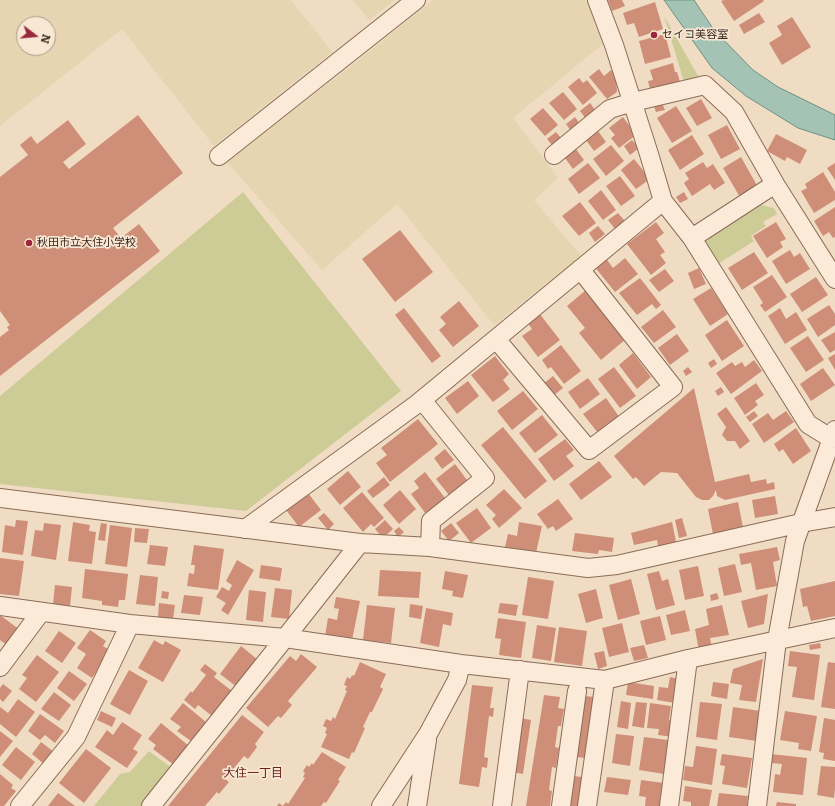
<!DOCTYPE html>
<html>
<head>
<meta charset="utf-8">
<style>
  body { margin:0 }
  #map { position:relative; width:835px; height:806px; overflow:hidden; background:#f0dcc3; font-family:Literata,serif }
  canvas { display:block }
  .north { position:absolute; left:16px; top:16px; width:40px; height:40px; box-sizing:border-box; background:#f7e7d3; border:1px solid #ab9a8b; border-radius:50%; rotate:106deg; font-size:11px; font-weight:700; line-height:16px; text-align:center; color:#3a271e }
  .north::after { content:''; display:block; margin:auto; width:14px; height:18px; background:#9c263a; clip-path:polygon(50% 0,100% 100%,50% 72%,0 100%) }
</style>
</head>
<body>
<div id="map">
<canvas width="835" height="806"></canvas>
<div class="north">N</div>
</div>
<script>
const g = document.querySelector('canvas').getContext('2d');
g.lineJoin = 'round';
function paint(path, color) {
  g.fillStyle = color;
  g.fill(path, 'evenodd');
}
function toPath(rows) {
  const path = new Path2D();
  for (const r of rows) {
    path.moveTo(r[0], r[1]);
    for (let i = 2; i < r.length; i += 2) path.lineTo(r[i], r[i + 1]);
  }
  return path;
}
function stroke(path, color, width, dash) {
  g.strokeStyle = color;
  g.lineWidth = width;
  g.lineCap = dash ? 'butt' : 'round';
  g.setLineDash(dash || []);
  g.stroke(path);
}
function label(font, color, halo, rows, align = 'center') {
  g.font = font + ' Literata,"Noto Sans JP",serif';
  g.lineWidth = 3.5;
  g.setLineDash([]);
  g.textBaseline = 'middle';
  g.strokeStyle = halo;
  g.fillStyle = color;
  for (const [text, x, y, turn = 0] of rows) {
    g.save();
    g.translate(x, y);
    g.rotate((+turn || 0) * Math.PI / 180);
    g.textAlign = isNaN(turn) ? turn : align;
    if (halo) g.strokeText(text, 0, 0);
    g.fillText(text, 0, 0);
    g.restore();
  }
}
const farmland = toPath([
  [0,0,291,0,332,52,214,146,122,29,0,126],
  [24,24,48,24,48,48,24,48],
  [353,0,395,0,369,20],
  [433,0,587,0,604,43,513,118,558,178,534,200,581,256,494,325,397,204,322,270,227,162,355,63]
]);
const green = toPath([
  [664,16,701,81,685,85],
  [243,192,401,391,246,511,0,484,0,396],
  [761,205,774,208,777,214,763,222,766,226,751,236,754,241,715,266,704,250,707,238],
  [149,751,173,769,144,806,94,806,120,774,130,772]
]);
const water = toPath([
  [664,0,694,0,714,30,753,70,778,87,835,115,835,140,798,128,746,96,712,68,664,0]
]);
const building = toPath([
  [608,0,622,0,625,6,612,11],
  [724,0,763,0,764,1,734,21,721,1],
  [655,2,663,29,639,37,634,23,627,25,623,13],
  [759,13,765,22,744,34,739,25],
  [792,17,811,47,782,65,769,43,782,35,777,26],
  [665,34,671,57,645,64,639,41],
  [673,63,675,72,677,72,681,85,651,93,648,81,653,80,650,70],
  [599,69,604,76,611,70,616,77,617,92,607,99,589,77],
  [579,78,583,83,587,80,597,93,583,105,568,87],
  [563,92,577,109,564,120,549,103],
  [701,99,712,118,697,126,686,108],
  [590,103,596,111,586,119,580,111],
  [662,103,665,110,656,112,654,106],
  [676,106,692,131,672,143,657,118],
  [543,108,558,125,545,136,530,119],
  [138,115,183,173,113,228,121,238,139,224,160,251,0,376,0,337,9,330,7,327,10,325,0,311,0,177,28,155,20,145,31,136,37,144,68,120,86,144,63,162,69,169],
  [575,117,580,124,571,131,566,124],
  [623,117,636,135,619,148,611,138,615,135,609,128],
  [727,125,740,149,721,159,708,135],
  [598,131,606,142,594,151,586,140],
  [556,132,561,138,552,145,547,139],
  [776,134,807,150,800,164,787,157,785,161,767,151],
  [692,135,704,154,680,170,668,150],
  [632,140,639,148,630,155,624,146],
  [611,145,624,161,606,176,593,159],
  [576,149,584,160,573,169,565,158],
  [741,157,759,189,741,199,723,168],
  [634,159,650,179,636,189,621,170],
  [703,162,707,168,713,164,725,183,714,190,710,184,692,196,684,183,689,179,685,173],
  [588,163,600,178,579,194,568,179],
  [835,163,835,180,827,168],
  [823,172,835,192,835,200,814,213,801,191,807,188,805,184],
  [620,176,635,196,621,206,606,186],
  [601,190,616,210,603,220,588,201],
  [684,192,688,199,680,203,676,197],
  [580,202,596,223,579,236,562,216],
  [835,207,835,237,833,238,829,232,823,236,814,221],
  [618,213,625,221,615,229,608,220],
  [656,222,664,233,656,239,665,252,660,255,666,263,651,275,627,244],
  [776,222,786,239,780,242,783,247,767,258,753,236],
  [598,226,605,234,595,242,589,233],
  [400,230,433,272,395,302,362,259],
  [790,250,794,257,800,253,810,269,786,284,772,261],
  [754,252,768,273,742,290,728,268],
  [605,257,613,268,625,258,638,274,615,292,594,266],
  [699,268,706,284,694,289,688,273],
  [665,269,674,281,659,292,649,280],
  [772,275,787,297,765,312,760,305,763,303,753,287],
  [816,277,828,295,802,312,790,294],
  [640,278,661,305,656,309,652,304,637,315,619,293],
  [711,288,728,314,710,326,693,299],
  [586,290,626,339,601,360,579,333,585,328,567,306],
  [459,301,479,326,453,347,439,330,446,324,440,317],
  [829,305,835,314,835,325,818,337,807,319],
  [404,308,441,356,432,363,395,315],
  [780,308,786,319,796,312,807,330,785,344,768,316],
  [663,310,676,327,654,343,641,327],
  [539,313,560,340,538,357,522,336,532,329,527,322],
  [727,320,744,346,722,361,705,335],
  [835,332,835,350,830,353,821,340],
  [677,334,689,351,670,365,658,348],
  [808,336,824,360,806,372,790,348],
  [561,345,581,371,564,384,551,367,548,369,542,360],
  [633,353,651,377,637,389,619,365],
  [835,354,835,370,828,358],
  [495,356,509,374,503,380,510,389,493,402,471,375],
  [714,359,717,364,711,368,708,363],
  [754,360,762,371,731,394,716,373,732,362,735,366,742,362,745,367],
  [614,367,636,396,620,408,598,379],
  [688,367,692,372,686,376,683,371],
  [823,368,835,385,811,401,800,384],
  [553,376,563,388,553,396,543,384],
  [588,378,600,394,580,409,568,392],
  [468,381,479,396,457,414,445,398],
  [756,383,764,395,755,401,758,405,745,415,734,398],
  [721,387,724,392,718,396,715,391],
  [694,388,715,482,749,474,751,482,766,479,767,484,774,482,775,489,725,500,717,496,716,490,713,496,709,500,702,500,696,497,677,473,661,472,644,486,636,477,633,479,614,456],
  [523,391,538,409,512,430,497,411],
  [606,398,620,418,598,433,583,414],
  [726,407,750,441,740,449,735,441,727,441,722,435,726,427,717,414],
  [754,411,758,416,750,422,746,417],
  [786,411,794,422,764,443,752,424,768,413,773,420],
  [542,415,558,435,535,453,519,433],
  [418,419,438,444,390,482,376,463,387,455,381,448],
  [503,427,547,481,525,499,481,445],
  [796,428,811,451,793,464,783,449,779,452,774,444],
  [565,439,574,450,566,456,574,466,554,481,538,459],
  [445,449,454,460,442,469,434,458],
  [599,461,612,477,581,500,569,484],
  [455,464,467,480,449,495,436,479],
  [348,471,361,487,340,505,327,489],
  [425,472,445,498,426,514,411,494,419,488,414,481],
  [384,477,390,485,373,498,367,491],
  [504,489,522,508,499,528,492,519,496,515,486,505],
  [400,490,416,509,399,524,383,505],
  [362,492,384,518,374,527,371,524,363,532,343,508],
  [308,493,321,510,299,527,286,510],
  [775,496,778,514,755,518,752,500],
  [558,499,573,519,556,531,553,526,548,529,537,514],
  [738,502,743,527,713,534,708,509],
  [477,508,491,528,471,543,456,523],
  [324,513,334,524,328,530,318,518],
  [682,518,687,536,679,538,675,520],
  [16,520,28,521,23,555,2,552,5,525,15,527],
  [385,520,393,529,383,538,375,529],
  [73,522,90,525,89,531,96,532,92,564,68,561],
  [519,522,542,526,536,553,505,547,508,534,517,536],
  [672,522,676,542,658,546,657,540,634,545,631,533],
  [44,523,61,525,56,560,31,556,35,530,43,531],
  [101,523,107,524,105,541,98,540],
  [451,523,459,533,449,541,441,531],
  [110,525,132,528,127,567,105,564],
  [399,527,404,532,398,537,394,531],
  [135,528,149,529,147,543,134,542],
  [575,533,614,538,612,552,599,550,598,554,572,551],
  [150,545,168,547,165,566,147,564],
  [194,545,224,549,218,590,187,586,189,573,194,574,195,565,191,565],
  [777,547,780,560,773,562,777,586,756,590,751,563,741,565,739,554],
  [0,558,24,561,19,596,0,594],
  [237,560,254,570,228,615,221,610,226,603,216,597,222,587,229,591,232,585,226,581],
  [735,564,742,592,724,596,718,568],
  [261,565,282,568,280,581,259,578],
  [698,566,704,596,685,600,679,570],
  [85,569,128,574,125,600,119,600,118,607,102,605,102,601,82,598],
  [380,570,421,572,419,598,378,596],
  [445,571,468,575,463,598,452,596,453,591,442,589],
  [659,571,662,581,668,579,675,605,656,610,647,574],
  [140,575,158,577,155,606,136,604],
  [528,577,554,581,548,619,522,615],
  [631,579,640,614,618,620,609,585],
  [835,581,835,616,811,621,807,606,803,607,800,589],
  [55,585,72,587,70,606,53,604],
  [275,588,292,590,289,619,271,617],
  [596,589,603,618,586,623,578,594],
  [249,590,266,592,263,622,246,620],
  [162,591,169,592,168,599,161,598],
  [717,593,719,599,711,601,710,595],
  [768,594,764,624,748,628,741,601],
  [184,595,203,597,200,615,181,613],
  [336,597,360,601,352,640,325,636,328,618,337,620,339,609,334,608],
  [159,603,175,605,173,619,158,617],
  [500,603,518,605,516,616,498,613],
  [410,604,423,606,421,619,409,617],
  [367,605,395,608,391,643,363,640],
  [722,605,729,635,710,638,712,648,699,651,695,629,709,625,706,609],
  [426,608,453,613,451,626,443,624,439,647,420,643],
  [685,610,690,631,671,635,666,615],
  [0,615,20,630,8,646,0,640],
  [660,616,666,640,646,645,640,621],
  [498,618,526,622,521,658,499,655,501,639,495,638],
  [622,623,629,652,609,657,602,628],
  [537,625,556,628,551,661,532,658],
  [559,627,587,631,582,666,554,662],
  [90,630,106,641,103,646,111,651,92,678,77,668,86,654,77,648],
  [59,631,76,643,62,663,45,651],
  [154,640,163,645,165,641,181,650,163,682,138,668],
  [820,643,821,648,810,650,809,645],
  [644,645,648,658,634,661,630,648],
  [241,646,258,660,237,687,220,674],
  [604,651,607,666,598,669,594,653],
  [790,651,820,655,814,700,792,697,797,667,788,666],
  [301,654,317,667,288,701,292,705,281,718,278,716,268,727,246,708,290,656,296,661],
  [37,655,59,672,36,702,19,689,27,678,22,675],
  [763,659,756,702,739,700,742,685,730,683,733,669],
  [360,662,386,674,380,687,383,689,372,712,370,712,363,727,365,728,354,753,352,752,349,759,321,747,327,734,325,733,327,728,323,726,326,719,331,721,333,717,335,719,347,691,345,690,347,686,344,685,347,677,350,679,352,675,354,676],
  [828,662,835,663,835,709,821,707],
  [205,664,217,673,214,677,232,691,212,716,198,705,195,709,184,700,191,691,192,693,206,675,200,670],
  [129,670,148,681,130,715,110,704],
  [69,671,87,684,74,701,57,688],
  [670,677,679,679,675,703,657,700,659,687,668,688],
  [628,682,654,686,653,699,626,695],
  [713,682,729,684,727,699,711,696],
  [3,684,12,691,3,702,0,699,0,688],
  [472,685,493,687,490,708,494,708,493,717,489,716,484,757,488,758,487,768,482,767,479,787,459,784],
  [54,692,71,705,59,721,41,709],
  [544,695,560,697,558,708,564,709,561,726,558,726,555,747,559,748,556,768,552,767,549,790,552,791,550,806,526,806],
  [585,696,594,697,585,758,577,757],
  [18,699,35,712,16,737,0,724,0,707,8,713],
  [621,701,631,703,628,729,617,727],
  [636,702,647,703,644,728,632,726],
  [700,702,722,704,717,740,696,737],
  [183,703,206,722,191,741,177,731,181,727,170,719],
  [650,703,671,706,669,720,675,721,673,737,658,735,659,729,647,728],
  [733,707,761,711,757,741,729,737],
  [101,711,116,718,112,727,97,720],
  [785,711,817,716,811,751,798,749,799,743,780,740],
  [40,714,64,731,55,743,45,735,40,740,28,731],
  [242,715,264,732,255,744,257,747,248,759,244,756,225,779,229,782,219,794,217,792,205,806,168,806],
  [520,718,531,720,523,774,512,772],
  [824,718,835,720,835,761,823,759,824,753,819,752],
  [122,722,142,735,133,749,138,752,127,768,95,747,107,730,113,735],
  [161,723,189,746,174,765,153,749,156,745,148,739],
  [0,731,13,741,0,757],
  [616,734,634,736,630,766,612,763],
  [644,737,668,740,664,774,639,770],
  [41,742,54,752,44,764,32,754],
  [696,746,717,749,712,785,683,780,685,766,693,767],
  [16,747,35,762,21,780,2,765],
  [86,749,111,768,84,803,59,783],
  [322,752,346,767,338,780,340,781,326,803,324,802,321,806,277,806,279,803,283,806,286,802,288,804,305,778,303,777,305,773,303,771,307,765,309,767,312,763,313,765],
  [722,754,752,758,747,788,722,784,725,766,720,765],
  [771,754,807,758,803,795,773,792,775,774,780,775,782,764,770,763],
  [821,766,835,767,835,788,834,798,817,795],
  [0,774,13,785,11,788,16,791,4,806,0,806],
  [573,776,582,777,578,806,569,806],
  [607,777,631,780,628,795,604,792],
  [641,780,664,783,661,806,645,806,646,797,639,796],
  [685,786,712,790,709,806,691,806,691,802,683,801],
  [58,793,75,806,48,806],
  [719,793,748,796,747,806,717,806],
  [777,802,796,804,796,806,776,806]
]);
const street = toPath([
  [597,0,614,45,649,154,663,201,692,238,775,184,835,279],
  [554,155,610,109,633,102,705,85,734,112,775,184],
  [219,156,416,0],
  [692,238,808,424,832,439],
  [496,339,589,450,673,387,580,269],
  [422,400,485,478,431,521,430,547],
  [0,498,360,543,430,547,588,568,617,565,801,523,835,517],
  [245,529,417,404,663,201],
  [0,606,130,624,285,638,461,664,605,680,688,659,835,628],
  [0,667,41,612],
  [20,806,76,737,130,624],
  [151,806,285,638,360,543],
  [381,806,428,734,457,680,461,664],
  [417,806,427,740],
  [502,806,520,670],
  [561,806,577,691],
  [587,806,605,680],
  [669,806,688,659],
  [757,806,777,640,795,541,835,430]
]);
const markers = [
  [654,35,4,"#9c263a"],
  [29,243,4,"#9c263a"]
];
const poiNames = [
  ["セイコ美容室",662,35],
  ["秋田市立大住小学校",37,243]
];
const neighbourhoodNames = [
  ["大住一丁目",253,773]
];
paint(farmland, '#e6d5b0');
paint(green, '#cecc96');
paint(water, '#a5c3b5');
stroke(water, '#6c9182', 1);
paint(building, '#cf8e77');
stroke(street, '#8b6c59', 20);
stroke(street, '#faead7', 18);
for (const [x, y, r, color] of markers) {
  const dot = new Path2D();
  dot.arc(x, y, r, 0, 2 * Math.PI);
  g.fillStyle = color;
  g.fill(dot);
  stroke(dot, '#f7e7d3', 1.5);
}
label('11px', '#3a271e', '#f7e7d3', poiNames, 'left');
label('12px', '#69201b', '#f7e7d3', neighbourhoodNames);
</script>
</body>
</html>
